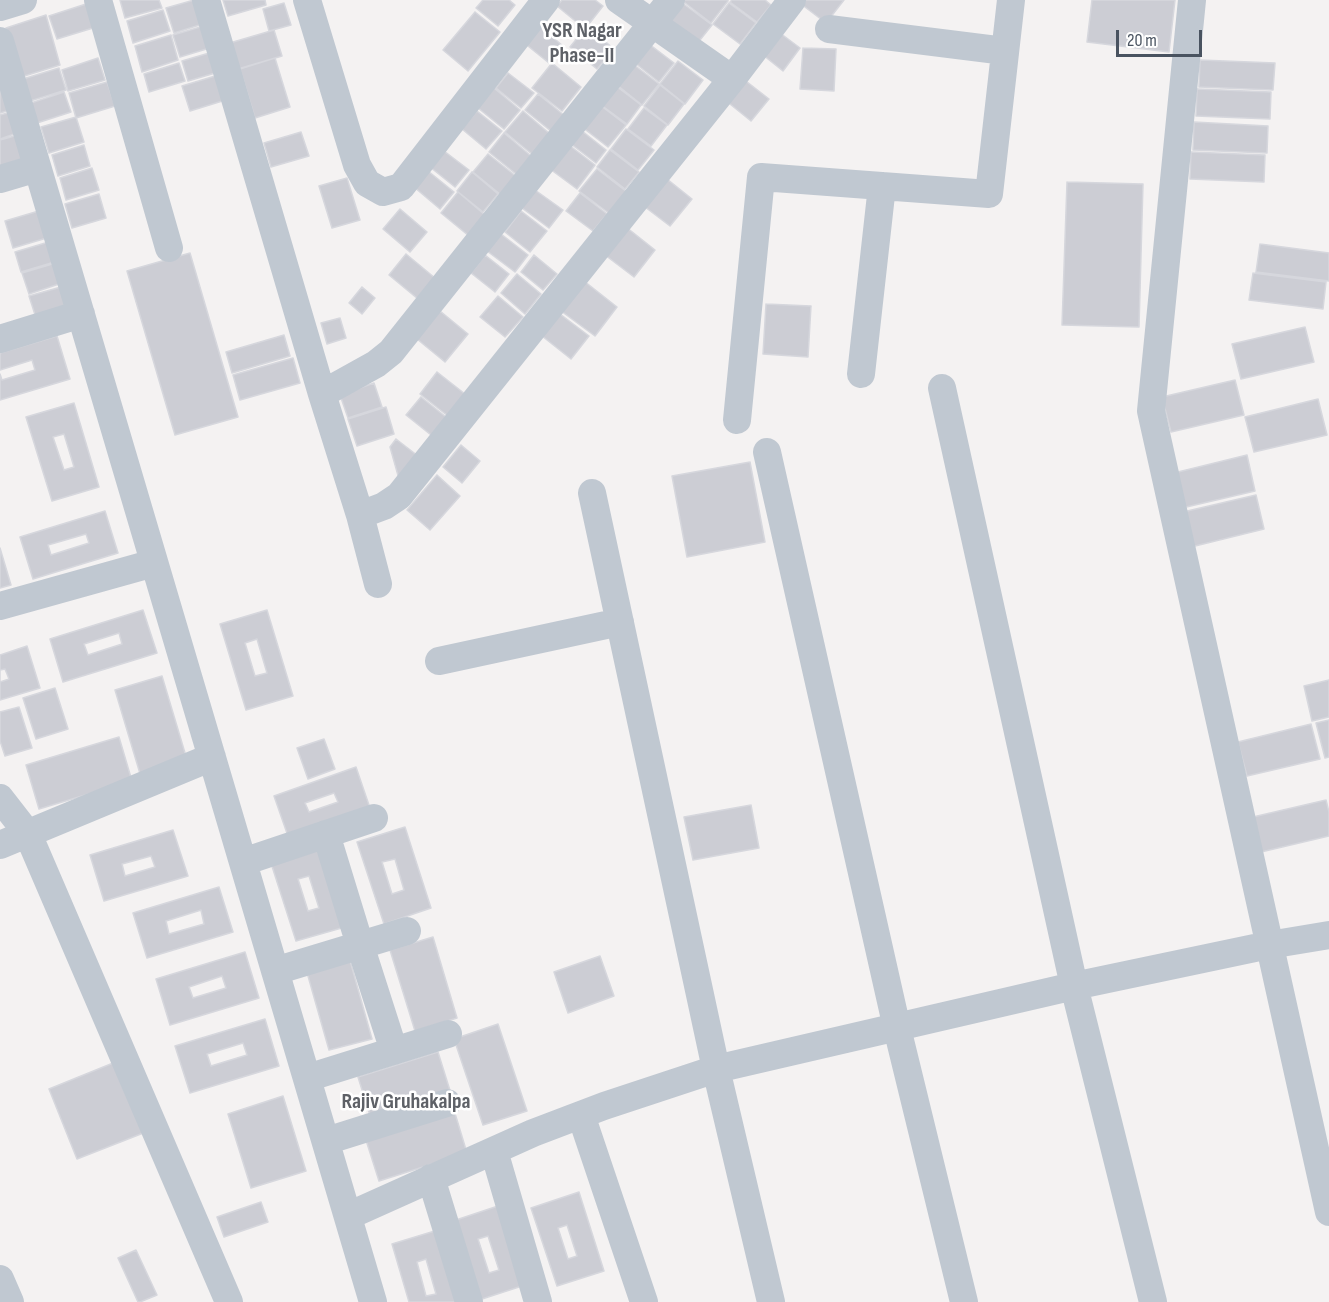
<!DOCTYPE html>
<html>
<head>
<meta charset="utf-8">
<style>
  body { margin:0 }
  #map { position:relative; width:1329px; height:1302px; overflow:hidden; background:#f4f2f2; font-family:"Sofia Sans Condensed",sans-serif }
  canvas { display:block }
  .scale { position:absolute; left:1116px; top:30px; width:86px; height:27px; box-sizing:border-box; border:3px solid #495360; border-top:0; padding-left:8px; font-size:18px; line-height:21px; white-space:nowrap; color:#495360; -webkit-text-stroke:4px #fff; paint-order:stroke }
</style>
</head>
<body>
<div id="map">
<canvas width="1329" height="1302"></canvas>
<div class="scale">20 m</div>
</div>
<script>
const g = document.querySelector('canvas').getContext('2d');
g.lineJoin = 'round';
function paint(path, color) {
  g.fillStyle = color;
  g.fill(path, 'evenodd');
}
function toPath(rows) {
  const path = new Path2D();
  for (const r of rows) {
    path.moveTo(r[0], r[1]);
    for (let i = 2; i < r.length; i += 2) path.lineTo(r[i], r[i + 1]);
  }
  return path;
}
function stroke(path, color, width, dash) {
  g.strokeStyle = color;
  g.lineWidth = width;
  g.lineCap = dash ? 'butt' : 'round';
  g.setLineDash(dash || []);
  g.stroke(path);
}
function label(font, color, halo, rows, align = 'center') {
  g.font = font + ' "Sofia Sans Condensed",sans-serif';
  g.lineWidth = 5;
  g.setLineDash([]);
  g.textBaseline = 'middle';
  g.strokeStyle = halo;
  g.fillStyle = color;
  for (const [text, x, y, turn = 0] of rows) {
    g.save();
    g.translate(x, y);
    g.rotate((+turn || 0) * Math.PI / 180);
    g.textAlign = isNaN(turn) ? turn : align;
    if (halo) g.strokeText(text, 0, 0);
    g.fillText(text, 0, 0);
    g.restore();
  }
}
const building = toPath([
  [120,0,159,0,162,8,125,18,120,0],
  [194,0,206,23,174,33,166,8,194,0],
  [223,0,265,0,266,5,228,16,223,0],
  [483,0,509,0,515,5,498,26,476,8,483,0],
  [562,0,595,0,603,6,585,29,557,6,562,0],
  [685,0,728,0,728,1,711,23,684,2,685,0],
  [732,0,765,0,771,5,757,22,730,2,732,0],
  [805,0,844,0,826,23,801,4,805,0],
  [1092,0,1175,0,1169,52,1087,42,1092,0],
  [681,2,712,25,696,45,666,22,681,2],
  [284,3,291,25,269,31,263,9,284,3],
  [729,3,756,23,740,44,713,24,729,3],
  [86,4,93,28,57,39,49,16,86,4],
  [163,10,170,31,133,43,127,21,163,10],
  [475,12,500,32,468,71,443,50,475,12],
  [46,15,60,65,21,77,6,28,46,15],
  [537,24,563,46,549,63,523,42,537,24],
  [207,25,213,47,180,57,173,35,207,25],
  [587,26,614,49,597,69,570,47,587,26],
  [274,30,282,56,231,71,223,45,274,30],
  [780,33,800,48,783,71,763,55,780,33],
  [171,35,178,60,142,72,135,46,171,35],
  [649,44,674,63,659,82,635,63,649,44],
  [803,48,836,49,834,91,800,89,803,48],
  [216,51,222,71,188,81,182,61,216,51],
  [98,58,105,80,68,91,62,70,98,58],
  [275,58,290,107,255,118,240,69,275,58],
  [1200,60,1275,63,1273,90,1199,87,1200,60],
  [678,61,703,80,685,104,660,84,678,61],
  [179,63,185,81,149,92,144,74,179,63],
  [552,63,581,87,562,111,532,88,552,63],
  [633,64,659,84,642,105,617,85,633,64],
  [59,68,66,90,30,101,23,79,59,68],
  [225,73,232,98,190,111,182,86,225,73],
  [508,73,534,93,521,108,496,88,508,73],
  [742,78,769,99,751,121,725,100,742,78],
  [107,82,115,106,76,118,69,93,107,82],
  [0,85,10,110,0,113,0,85],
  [660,85,684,104,668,125,644,106,660,85],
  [616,86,641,105,627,124,601,105,616,86],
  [494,88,520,110,504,129,478,108,494,88],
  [1197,89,1271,92,1270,119,1196,116,1197,89],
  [64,92,71,112,37,123,31,103,64,92],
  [538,94,565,116,552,132,525,110,538,94],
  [600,105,626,125,608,147,582,127,600,105],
  [644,108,667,125,651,146,628,129,644,108],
  [477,111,502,131,486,149,462,129,477,111],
  [523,111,550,134,533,155,505,132,523,111],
  [11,112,17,133,0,139,0,115,11,112],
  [76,117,84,142,49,153,41,127,76,117],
  [1194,122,1268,126,1267,153,1193,150,1194,122],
  [626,129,654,150,638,170,611,149,626,129],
  [582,131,606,150,596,163,571,144,582,131],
  [301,132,309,156,271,167,264,143,301,132],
  [504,133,531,156,516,174,489,152,504,133],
  [18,135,25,160,0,167,0,140,18,135],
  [84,145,90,166,58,176,52,155,84,145],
  [569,145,595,165,577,189,550,169,569,145],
  [610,150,639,172,625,189,597,167,610,150],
  [444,151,469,170,455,187,430,167,444,151],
  [1191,152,1265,155,1264,182,1190,179,1191,152],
  [488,154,517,177,501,195,473,172,488,154],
  [92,168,99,190,66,200,60,178,92,168],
  [597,169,627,192,610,214,579,191,597,169],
  [428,171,454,192,440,209,414,187,428,171],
  [472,172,498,194,483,212,457,191,472,172],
  [347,178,360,220,332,228,319,186,347,178],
  [667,179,692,199,670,226,645,207,667,179],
  [1067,182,1143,184,1139,327,1062,325,1067,182],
  [535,190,563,210,549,228,522,208,535,190],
  [458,192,485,215,469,236,441,213,458,192],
  [580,193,607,214,593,231,566,211,580,193],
  [99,194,106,218,72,228,65,204,99,194],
  [400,209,427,232,410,252,383,229,400,209],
  [42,210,50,237,13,248,5,221,42,210],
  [521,211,547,231,530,252,505,232,521,211],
  [626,227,655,250,634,277,605,255,626,227],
  [501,234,528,255,515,272,487,251,501,234],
  [52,241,58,261,21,272,15,252,52,241],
  [1260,244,1329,253,1329,281,1256,272,1260,244],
  [190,253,238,417,175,435,127,271,190,253],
  [406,254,435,278,418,299,389,275,406,254],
  [485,255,509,274,495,292,471,273,485,255],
  [534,255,557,274,543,290,521,272,534,255],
  [59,262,65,282,29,294,22,273,59,262],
  [1253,273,1326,282,1323,309,1249,300,1253,273],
  [517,274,541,294,525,314,501,293,517,274],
  [584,281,617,307,595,336,561,311,584,281],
  [68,285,76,310,37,321,29,296,68,285],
  [362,287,375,298,362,314,349,303,362,287],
  [498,296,523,317,505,337,480,317,498,296],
  [766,304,811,306,808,357,763,354,766,304],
  [440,311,468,334,445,362,417,339,440,311],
  [560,314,589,336,571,359,542,336,560,314],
  [340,318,346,338,327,344,321,323,340,318],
  [1305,327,1314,362,1241,379,1232,344,1305,327],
  [284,335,290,356,232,373,226,352,284,335],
  [57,336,70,379,0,400,0,374,2,380,35,370,32,360,0,370,0,353,57,336],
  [293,358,300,383,240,400,233,375,293,358],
  [437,372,465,394,448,416,420,394,437,372],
  [1235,380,1244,415,1171,432,1162,397,1235,380],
  [374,383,382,407,348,418,340,395,374,383],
  [421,397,446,417,431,435,406,415,421,397],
  [1318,399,1327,435,1254,452,1245,417,1318,399],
  [74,403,99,487,52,501,26,417,74,403],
  [64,434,74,467,64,470,53,437,64,434],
  [386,407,394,434,357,446,348,419,386,407],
  [396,439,418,456,399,479,390,447,396,439],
  [461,445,480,461,462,483,443,467,461,445],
  [1247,455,1255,491,1182,508,1174,473,1247,455],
  [750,462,765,542,687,557,672,476,750,462],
  [437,475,460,496,430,530,407,510,437,475],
  [1256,495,1264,529,1191,547,1183,512,1256,495],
  [105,511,118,553,33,579,20,537,105,511],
  [86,534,89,543,51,555,48,545,86,534],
  [0,548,11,585,0,588,0,548],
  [143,610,157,653,63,682,50,639,143,610],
  [267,610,293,696,246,710,220,624,267,610],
  [257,639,267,673,255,676,245,643,257,639],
  [119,633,122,644,88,655,84,644,119,633],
  [27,646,40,688,0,700,0,655,27,646],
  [5,669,9,679,0,682,0,670,5,669],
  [162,676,188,763,141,777,115,690,162,676],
  [1329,680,1329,717,1312,721,1304,686,1329,680],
  [55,688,68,729,36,739,23,698,55,688],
  [19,707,32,748,5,756,0,741,0,712,19,707],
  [1329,720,1329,757,1325,758,1316,723,1329,720],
  [1311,724,1320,759,1247,776,1238,742,1311,724],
  [119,737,132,781,39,809,26,765,119,737],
  [324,739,335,769,308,779,297,748,324,739],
  [356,767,371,811,289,839,274,796,356,767],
  [334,793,338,802,309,812,305,803,334,793],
  [1326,800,1329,812,1329,836,1261,852,1253,817,1326,800],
  [751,805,759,848,693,860,684,817,751,805],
  [405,827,431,908,384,924,357,842,405,827],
  [395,859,404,890,392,894,382,862,395,859],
  [173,830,188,876,104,901,90,855,173,830],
  [151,856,155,867,125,876,122,864,151,856],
  [319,845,345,927,296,941,270,860,319,845],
  [309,876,319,908,308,911,298,879,309,876],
  [219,887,233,932,147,958,133,913,219,887],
  [201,910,204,924,169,934,166,921,201,910],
  [433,937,457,1018,415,1031,390,950,433,937],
  [245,952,259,998,170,1025,156,979,245,952],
  [222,976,226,988,193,998,189,987,222,976],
  [600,956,614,996,568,1013,554,972,600,956],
  [349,957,372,1039,329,1050,306,969,349,957],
  [265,1019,279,1066,190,1093,175,1046,265,1019],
  [243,1043,247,1055,211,1066,207,1054,243,1043],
  [498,1024,527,1111,483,1125,454,1039,498,1024],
  [438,1052,452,1097,372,1122,358,1077,438,1052],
  [123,1059,151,1130,77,1159,49,1089,123,1059],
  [283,1096,306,1171,251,1188,228,1114,283,1096],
  [454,1110,467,1153,379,1181,365,1137,454,1110],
  [579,1192,604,1271,557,1286,531,1208,579,1192],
  [567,1225,577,1256,568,1259,558,1228,567,1225],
  [261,1202,268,1222,224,1237,217,1217,261,1202],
  [498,1206,525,1285,479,1300,453,1221,498,1206],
  [488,1236,499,1270,489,1273,478,1239,488,1236],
  [438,1230,459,1302,409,1302,392,1244,438,1230],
  [426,1259,436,1294,426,1296,417,1262,426,1259],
  [136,1250,157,1295,140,1302,138,1302,118,1258,136,1250]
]);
const minor = toPath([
  [98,0,169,248],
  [206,0,322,394,360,515,378,584],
  [307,0,357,165,367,183,383,192,401,187,546,0],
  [619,0,732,79],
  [1192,0,1151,411,1329,1212],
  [0,7,23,0],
  [829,29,1005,51],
  [0,41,373,1302],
  [0,179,37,168],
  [0,339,81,314],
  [861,374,882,186],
  [942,388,1074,986,1153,1302],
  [322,394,376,364,391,352,671,0],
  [737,420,761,177,989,194,1011,0],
  [767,452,897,1028,964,1302],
  [592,493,716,1069,771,1302],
  [360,515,384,506,399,496,732,79,792,0],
  [0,606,154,563],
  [439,661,620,622],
  [0,798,28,834,229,1302],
  [326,834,360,945,394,1051],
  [0,845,212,757],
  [243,862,374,818],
  [275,971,407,931],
  [307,1078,448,1034],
  [581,1115,644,1302],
  [326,1141,447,1103],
  [494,1151,538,1302],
  [431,1178,469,1302],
  [348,1216,533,1133,604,1106,716,1069,1074,986,1269,945,1329,935],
  [0,1279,10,1302]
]);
const neighbourhoodNames = [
  ["YSR Nagar",582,31],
  ["Phase-II",582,56],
  ["Rajiv Gruhakalpa",406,1102]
];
paint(building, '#cccdd4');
stroke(building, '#d6d7dd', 1.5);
stroke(minor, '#c0c8d1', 28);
label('bold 22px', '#5e6167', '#fff', neighbourhoodNames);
</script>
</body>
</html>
